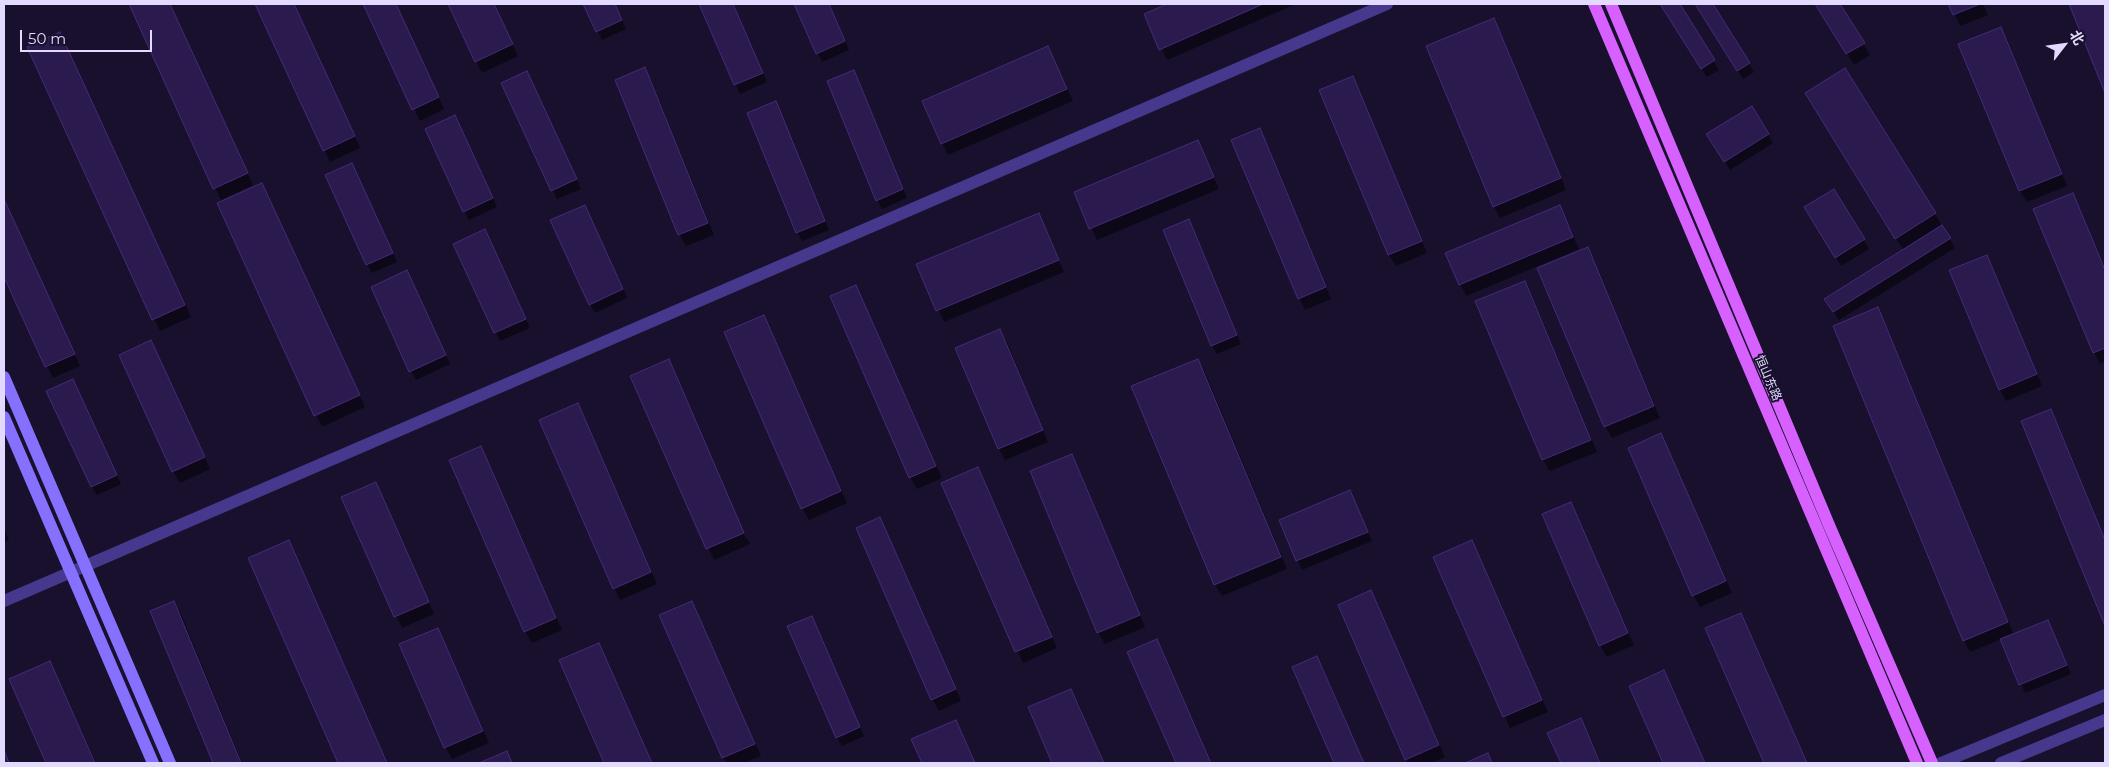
<!DOCTYPE html>
<html>
<head>
<meta charset="utf-8">
<style>
  body { margin:0 }
  #map { position:relative; width:2109px; height:767px; overflow:hidden; background:#18102c; font-family:Montserrat,"Noto Sans SC",sans-serif }
  canvas { display:block }
  .frame { position:absolute; inset:0; border:5px solid #e3daff; pointer-events:none }
  .north { position:absolute; left:2039px; top:20px; width:50px; height:50px; -webkit-text-stroke:4px #18102c; paint-order:stroke; rotate:60deg; font-size:14px; font-weight:700; line-height:20px; text-align:center; color:#e3daff }
  .north::after { content:''; display:block; margin:auto; width:18px; height:22px; background:#e3daff; clip-path:polygon(50% 0,100% 100%,50% 72%,0 100%) }
  .scale { position:absolute; left:20px; top:30px; width:132px; height:22px; box-sizing:border-box; border:2px solid #e3daff; border-top:0; padding-left:6px; font-size:15px; line-height:18px; white-space:nowrap; color:#e3daff; -webkit-text-stroke:4px #18102c; paint-order:stroke }
</style>
</head>
<body>
<div id="map">
<canvas width="2109" height="767"></canvas>
<div class="frame"></div>
<div class="north">北</div>
<div class="scale">50 m</div>
</div>
<script>
const g = document.querySelector('canvas').getContext('2d');
g.lineJoin = 'round';
function paint(path, color) {
  g.fillStyle = color;
  g.fill(path, 'evenodd');
}
function toPath(rows) {
  const path = new Path2D();
  for (const r of rows) {
    path.moveTo(r[0], r[1]);
    for (let i = 2; i < r.length; i += 2) path.lineTo(r[i], r[i + 1]);
  }
  return path;
}
function stroke(path, color, width, dash) {
  g.strokeStyle = color;
  g.lineWidth = width;
  g.lineCap = dash ? 'butt' : 'round';
  g.setLineDash(dash || []);
  g.stroke(path);
}
function label(font, color, halo, rows, align = 'center') {
  g.font = font + ' Montserrat,"Noto Sans SC",sans-serif';
  g.lineWidth = 4;
  g.setLineDash([]);
  g.textBaseline = 'middle';
  g.strokeStyle = halo;
  g.fillStyle = color;
  for (const [text, x, y, turn = 0] of rows) {
    g.save();
    g.translate(x, y);
    g.rotate((+turn || 0) * Math.PI / 180);
    g.textAlign = isNaN(turn) ? turn : align;
    if (halo) g.strokeText(text, 0, 0);
    g.fillText(text, 0, 0);
    g.restore();
  }
}
const shadow = toPath([
  [130,4,170,4,253,185,221,200],
  [257,4,294,4,360,148,330,162],
  [365,4,396,4,444,109,420,121],
  [449,4,494,4,518,56,482,73],
  [584,4,615,4,626,29,602,40],
  [700,4,733,4,767,82,740,94],
  [795,4,829,4,849,50,822,62],
  [1171,4,1296,4,1167,60,1145,15],
  [1661,4,1678,4,1719,70,1707,77],
  [1696,4,1712,4,1754,72,1743,79],
  [1816,4,1839,4,1870,55,1854,65],
  [1949,4,1983,4,1988,15,1960,26],
  [2070,4,2105,4,2105,90],
  [1493,20,1500,31,1566,190,1500,218,1494,207],
  [2001,28,2007,40,2067,186,2027,202,2020,191,1960,45],
  [59,34,191,317,160,331,28,48],
  [1048,48,1073,101,948,155,942,143],
  [644,69,651,80,714,235,686,246,679,234],
  [527,72,581,189,557,199,503,83],
  [1352,77,1359,89,1427,253,1396,266,1389,255,1321,90],
  [858,80,907,198,882,209,877,200],
  [775,103,829,230,802,241,797,232],
  [1813,105,1935,214,1955,248,1839,320,1826,299,1904,251],
  [455,116,497,207,469,220,464,211],
  [1259,130,1266,141,1331,299,1305,310,1299,298],
  [1768,134,1773,143,1730,170,1713,143],
  [1198,142,1219,189,1097,240,1076,192],
  [356,173,397,262,372,273,367,264],
  [262,184,365,407,322,427,316,415],
  [1833,191,1869,249,1841,266,1811,217],
  [2073,195,2105,268,2105,362,2100,364,2094,352],
  [4,199,80,366,53,378,4,274],
  [1559,207,1579,249,1466,296,1460,284],
  [1038,214,1064,272,944,322,918,264],
  [589,215,627,298,595,313,590,304],
  [1193,229,1241,344,1217,354,1212,345],
  [489,240,530,328,500,341,454,245],
  [1587,248,1594,260,1660,418,1612,438,1605,426],
  [1987,256,1993,268,2042,386,2006,401,2000,390],
  [407,272,450,364,416,380,411,371],
  [1524,282,1531,294,1597,452,1550,471,1543,460,1477,302],
  [856,286,942,478,917,489,910,477],
  [1878,308,1884,320,2014,635,2048,621,2071,674,2025,693,2002,639,1970,652,1964,641,1834,326],
  [763,316,847,503,809,520,802,508],
  [1000,331,1007,342,1048,442,1005,460,999,449,957,349],
  [151,342,210,469,180,483,173,471],
  [1198,360,1205,372,1287,569,1222,596,1215,585,1132,387],
  [672,371,746,539,747,538,750,544,714,560,632,376],
  [77,389,121,484,97,495,92,487],
  [2051,410,2057,422,2105,538,2105,623,2022,422],
  [584,417,657,584,620,600,614,588],
  [1661,435,1732,593,1700,607,1693,595],
  [481,448,562,630,532,643,525,631],
  [1072,455,1078,467,1145,627,1105,644,1098,632],
  [977,469,1057,648,1023,663,943,484],
  [376,483,434,614,402,628,343,497],
  [1350,492,1372,541,1302,570,1280,521],
  [1570,503,1634,645,1607,657,1600,645],
  [880,519,961,701,939,711,932,699],
  [4,529,9,540,4,542],
  [288,541,295,553,387,763,339,763,250,558],
  [1472,542,1548,712,1510,728,1434,558],
  [1371,592,1445,757,1431,763,1408,763,1339,606],
  [174,602,181,614,242,763,214,763,151,612],
  [692,602,761,756,744,763,727,763,723,758,661,616],
  [1741,614,1747,626,1807,763,1766,763,1707,629],
  [816,626,864,736,842,746,837,737],
  [438,629,489,743,452,759,445,747],
  [1156,641,1163,652,1212,763,1177,763,1129,653],
  [598,644,605,656,652,763,606,763,561,661],
  [1317,657,1322,666,1364,763,1335,763,1293,668],
  [50,662,56,674,96,763,47,763,10,679],
  [1664,672,1670,683,1705,763,1664,763,1630,686],
  [1071,690,1078,702,1104,763,1054,763,1030,708],
  [1580,720,1587,731,1601,763,1562,763,1549,733],
  [962,733,975,763,923,763,913,740]
]);
const building = toPath([
  [129,4,170,4,248,173,213,189,129,4],
  [255,4,294,4,355,136,323,151,255,4],
  [363,4,396,4,439,97,412,110,363,4],
  [448,4,494,4,513,44,475,62,448,4],
  [583,4,615,4,622,20,596,32,583,4],
  [699,4,733,4,763,73,734,85,699,4],
  [794,4,829,4,845,41,816,54,794,4],
  [1167,4,1263,4,1159,50,1144,14,1167,4],
  [1660,4,1680,4,1715,60,1701,69,1660,4],
  [1695,4,1713,4,1750,63,1737,71,1695,4],
  [1815,4,1840,4,1865,43,1846,54,1815,4],
  [1948,4,1980,4,1953,15,1948,4],
  [2069,4,2105,4,2105,93,2069,4],
  [1494,18,1561,178,1493,207,1426,46,1494,18],
  [2001,27,2062,174,2019,191,1958,44,2001,27],
  [60,32,185,305,152,320,27,47,60,32],
  [1048,46,1067,89,941,144,922,101,1048,46],
  [645,67,708,223,678,235,615,80,645,67],
  [1845,68,1936,213,1895,239,1805,93,1845,68],
  [854,70,903,189,876,201,827,81,854,70],
  [527,71,577,179,551,191,501,83,527,71],
  [1353,76,1422,241,1388,255,1319,90,1353,76],
  [776,101,825,221,796,233,747,113,776,101],
  [1752,106,1769,134,1724,162,1706,134,1752,106],
  [455,115,493,198,463,212,425,129,455,115],
  [1260,128,1326,287,1298,299,1231,140,1260,128],
  [1198,140,1214,177,1089,229,1074,192,1198,140],
  [352,163,393,253,366,265,325,175,352,163],
  [262,183,360,395,314,416,217,203,262,183],
  [1834,189,1865,239,1835,258,1804,207,1834,189],
  [2073,193,2105,270,2105,348,2093,353,2033,209,2073,193],
  [4,199,75,354,45,367,4,277,4,199],
  [585,205,623,289,589,305,550,220,585,205],
  [1560,205,1573,237,1459,285,1445,253,1560,205],
  [1039,213,1059,260,936,311,916,264,1039,213],
  [1189,219,1237,335,1211,346,1163,230,1189,219],
  [1942,225,1951,238,1833,312,1824,299,1942,225],
  [485,229,526,319,494,333,453,244,485,229],
  [1588,247,1654,406,1604,427,1537,268,1588,247],
  [1987,255,2037,374,1999,390,1949,270,1987,255],
  [407,270,446,355,409,372,371,287,407,270],
  [1525,281,1591,440,1542,460,1475,301,1525,281],
  [856,285,936,466,909,478,830,296,856,285],
  [1878,307,2008,622,1963,641,1833,326,1878,307],
  [764,315,841,491,801,509,724,332,764,315],
  [1000,329,1043,430,998,449,955,348,1000,329],
  [151,340,205,457,172,472,119,355,151,340],
  [669,359,744,533,706,549,630,376,669,359],
  [1198,359,1281,557,1214,585,1131,386,1198,359],
  [73,379,117,475,91,487,46,391,73,379],
  [578,403,651,572,613,589,539,420,578,403],
  [2051,409,2105,540,2105,626,2021,421,2051,409],
  [1661,433,1726,581,1692,596,1628,448,1661,433],
  [481,446,556,618,524,632,449,460,481,446],
  [1072,454,1140,615,1097,633,1030,471,1072,454],
  [978,467,1052,637,1015,652,941,483,978,467],
  [376,482,429,602,394,617,341,497,376,482],
  [1350,490,1368,532,1296,561,1279,520,1350,490],
  [1571,502,1628,633,1599,646,1542,514,1571,502],
  [880,517,956,689,931,700,856,528,880,517],
  [289,540,387,763,338,763,248,558,289,540],
  [1472,540,1542,700,1503,717,1433,557,1472,540],
  [1371,590,1439,745,1405,760,1338,605,1371,590],
  [174,601,241,763,213,763,150,611,174,601],
  [692,601,755,744,722,758,659,615,692,601],
  [1741,613,1807,763,1764,763,1705,628,1741,613],
  [812,616,860,727,836,738,787,626,812,616],
  [2048,620,2067,665,2019,685,2000,639,2048,620],
  [438,628,483,731,444,748,399,644,438,628],
  [1157,639,1211,763,1176,763,1127,652,1157,639],
  [599,643,652,763,604,763,559,660,599,643],
  [1317,656,1364,763,1334,763,1292,667,1317,656],
  [50,661,95,763,46,763,9,679,50,661],
  [1664,670,1705,763,1663,763,1629,686,1664,670],
  [1071,689,1104,763,1052,763,1028,707,1071,689],
  [1581,718,1600,763,1561,763,1547,733,1581,718],
  [956,720,975,763,922,763,911,739,956,720],
  [4,750,9,763,4,763,4,750],
  [507,751,512,763,479,763,507,751],
  [1488,753,1492,763,1465,763,1488,753]
]);
const tertiary = toPath([
  [4,601,1387,4],
  [1941,763,2105,695],
  [2001,763,2105,720]
]);
const secondary = toPath([
  [4,377,170,763],
  [4,417,153,763]
]);
const primary = toPath([
  [1594,4,1917,763],
  [1611,4,1829,525,1932,763]
]);
const streetNames = [
  ["恒山东路",1768,378,67]
];
paint(shadow, '#0007');
paint(building, '#2b1a4e');
stroke(building, '#452b7b', 1);
stroke(tertiary, '#46388d', 12);
stroke(secondary, '#8671ff', 12);
stroke(primary, '#d761ff', 12);
label('12px', '#e3daff', '#18102c', streetNames);
</script>
</body>
</html>
